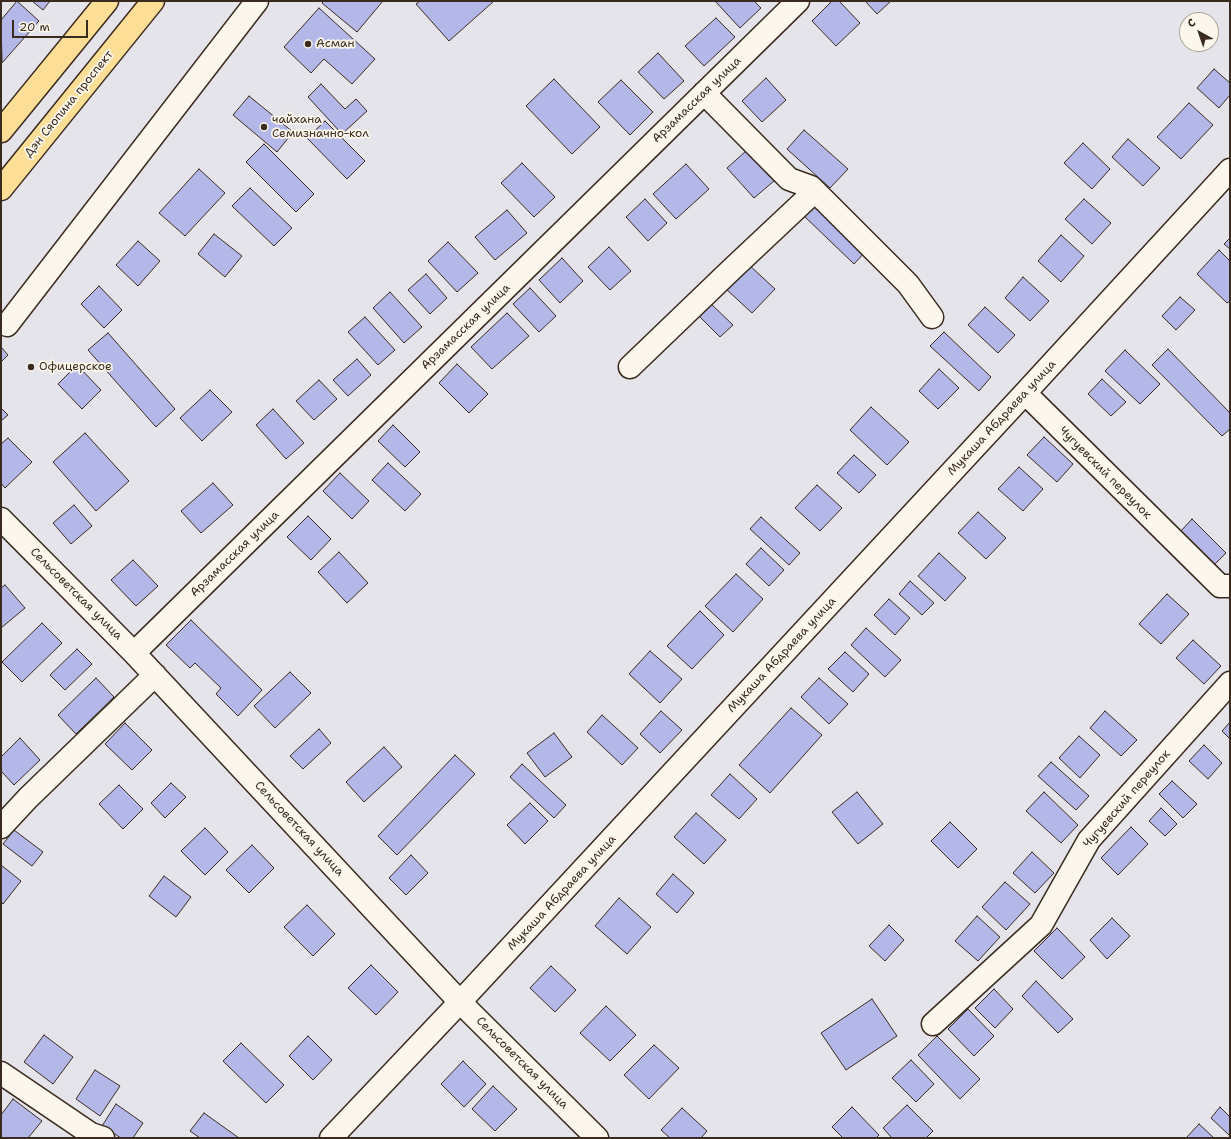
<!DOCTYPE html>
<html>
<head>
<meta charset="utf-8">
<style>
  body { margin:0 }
  #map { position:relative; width:1231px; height:1139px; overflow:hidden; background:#e6e4eb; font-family:"Shantell Sans",sans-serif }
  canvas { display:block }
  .frame { position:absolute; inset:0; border:2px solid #3b2a1e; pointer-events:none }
  .north { position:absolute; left:1179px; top:12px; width:40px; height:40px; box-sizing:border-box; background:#fbf7ec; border:1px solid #aea59a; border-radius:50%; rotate:320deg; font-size:11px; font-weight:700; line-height:16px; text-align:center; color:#3b2a1e }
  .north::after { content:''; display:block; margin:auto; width:14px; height:18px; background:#3b2a1e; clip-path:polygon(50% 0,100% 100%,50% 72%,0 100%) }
  .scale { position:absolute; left:12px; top:20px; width:76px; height:18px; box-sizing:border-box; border:2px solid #3b2a1e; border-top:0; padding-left:5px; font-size:12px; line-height:14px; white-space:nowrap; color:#3b2a1e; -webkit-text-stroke:3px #fbf7ec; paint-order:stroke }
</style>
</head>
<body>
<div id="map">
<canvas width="1231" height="1139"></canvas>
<div class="frame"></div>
<div class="north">С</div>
<div class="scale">20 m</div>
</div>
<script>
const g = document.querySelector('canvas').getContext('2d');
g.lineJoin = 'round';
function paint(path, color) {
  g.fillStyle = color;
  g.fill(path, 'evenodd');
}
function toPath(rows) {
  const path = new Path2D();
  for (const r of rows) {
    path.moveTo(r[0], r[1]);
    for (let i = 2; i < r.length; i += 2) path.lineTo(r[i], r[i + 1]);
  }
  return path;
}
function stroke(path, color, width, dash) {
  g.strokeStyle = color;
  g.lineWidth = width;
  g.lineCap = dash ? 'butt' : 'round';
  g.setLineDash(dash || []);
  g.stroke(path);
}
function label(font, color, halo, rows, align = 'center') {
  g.font = font + ' "Shantell Sans",sans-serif';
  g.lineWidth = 3.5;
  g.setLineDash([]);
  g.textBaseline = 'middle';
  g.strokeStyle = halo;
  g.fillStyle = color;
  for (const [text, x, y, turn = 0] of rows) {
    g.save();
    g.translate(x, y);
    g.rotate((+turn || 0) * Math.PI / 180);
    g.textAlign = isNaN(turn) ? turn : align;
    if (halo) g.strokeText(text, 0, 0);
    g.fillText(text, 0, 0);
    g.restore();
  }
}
const building = toPath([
  [17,1,39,21,2,63,1,20,17,1],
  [32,1,50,1,43,10,32,1],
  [324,1,383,1,357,32,322,3,324,1],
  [420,1,494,1,449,41,416,4,420,1],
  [715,1,754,1,761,8,740,28,715,1],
  [832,1,839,1,860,23,836,46,812,21,832,1],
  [865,1,891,1,877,14,865,1],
  [319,8,375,59,352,84,324,59,311,73,284,47,319,8],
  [716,18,735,37,704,66,685,46,716,18],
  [658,53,684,81,664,99,638,72,658,53],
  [1214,69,1230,83,1230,95,1219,108,1197,88,1214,69],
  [766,78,786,100,762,122,742,101,766,78],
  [554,79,600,127,572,154,526,106,554,79],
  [621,80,653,112,630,135,598,102,621,80],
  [321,84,345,109,356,99,367,111,342,134,308,97,321,84],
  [249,96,293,132,277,152,233,115,249,96],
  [1189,103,1213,125,1181,159,1157,137,1189,103],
  [325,121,365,161,347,179,307,138,325,121],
  [804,130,848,169,830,188,787,149,804,130],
  [1128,139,1160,168,1143,186,1112,157,1128,139],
  [1083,143,1110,169,1092,189,1064,163,1083,143],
  [264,144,314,194,296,212,246,162,264,144],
  [746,151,774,181,754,198,727,168,746,151],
  [522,163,555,197,534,217,501,183,522,163],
  [686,164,709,189,676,219,653,194,686,164],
  [199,169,225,193,185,236,159,213,199,169],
  [250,188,292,228,274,246,232,206,250,188],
  [645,199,667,223,648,241,626,217,645,199],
  [1084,199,1111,223,1092,244,1065,219,1084,199],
  [815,202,866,251,854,264,803,215,815,202],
  [507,210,527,233,495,260,475,237,507,210],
  [214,234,242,256,225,277,198,254,214,234],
  [1061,235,1084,256,1061,282,1038,261,1061,235],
  [1230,238,1230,249,1224,244,1230,238],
  [138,241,160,261,138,286,116,265,138,241],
  [448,242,478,273,457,292,428,261,448,242],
  [609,247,631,271,610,290,588,267,609,247],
  [1219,250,1230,261,1230,301,1227,303,1197,274,1219,250],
  [562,258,583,281,560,303,539,280,562,258],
  [748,264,775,289,752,313,726,289,748,264],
  [426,274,447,298,430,314,408,290,426,274],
  [1023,277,1049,301,1030,321,1005,298,1023,277],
  [99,286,122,310,104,328,81,304,99,286],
  [530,288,556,316,539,332,513,304,530,288],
  [390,292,422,327,404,343,373,308,390,292],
  [1180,297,1195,310,1176,330,1162,316,1180,297],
  [709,302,733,325,720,337,697,314,709,302],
  [985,307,1015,335,998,353,968,325,985,307],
  [507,313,529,336,492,369,471,347,507,313],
  [365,317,395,350,378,365,348,332,365,317],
  [944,332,991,377,979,391,930,346,944,332],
  [108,333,175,409,156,427,88,350,108,333],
  [1,347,8,355,1,362,1,347],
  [1168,349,1230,413,1230,429,1222,436,1152,365,1168,349],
  [1125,350,1160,384,1140,404,1105,371,1125,350],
  [357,359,371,375,348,396,333,380,357,359],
  [457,364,488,394,469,413,439,383,457,364],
  [77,365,101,390,82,409,58,384,77,365],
  [939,369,959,388,938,409,919,391,939,369],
  [1102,379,1126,402,1111,416,1088,394,1102,379],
  [319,380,337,399,314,420,296,401,319,380],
  [210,390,232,412,202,441,180,418,210,390],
  [871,407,909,442,887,465,850,430,871,407],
  [1,408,8,415,1,421,1,408],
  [273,409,304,443,286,459,256,425,273,409],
  [393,425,420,452,405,467,378,441,393,425],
  [85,433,129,481,96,511,53,462,85,433],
  [1044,437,1073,464,1057,482,1027,455,1044,437],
  [8,438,32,462,5,488,1,483,1,444,8,438],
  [854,455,876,475,859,493,837,473,854,455],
  [388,463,421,494,405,511,372,480,388,463],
  [1019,467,1043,489,1023,511,998,489,1019,467],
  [340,473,369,501,352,519,323,491,340,473],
  [213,483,233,505,201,533,181,511,213,483],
  [817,485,842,508,820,531,795,508,817,485],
  [74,505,92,526,71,544,53,523,74,505],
  [978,512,1006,538,986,559,958,533,978,512],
  [308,516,331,539,311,560,287,537,308,516],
  [761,517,800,553,789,565,750,529,761,517],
  [1192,519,1226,553,1214,565,1180,532,1192,519],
  [761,548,784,570,769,586,746,564,761,548],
  [339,552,368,583,347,603,318,572,339,552],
  [939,553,966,578,945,601,918,576,939,553],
  [133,560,158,586,136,606,111,580,133,560],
  [736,574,763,599,733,632,705,606,736,574],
  [910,581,934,603,922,615,899,594,910,581],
  [5,585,25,608,1,628,1,588,5,585],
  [1167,594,1189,614,1161,644,1139,624,1167,594],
  [889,599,910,618,895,635,874,615,889,599],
  [700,611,724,635,692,669,667,646,700,611],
  [191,620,262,690,238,716,216,694,221,688,195,663,190,668,166,645,191,620],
  [42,623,62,643,22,682,2,662,42,623],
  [866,628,901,660,885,677,851,645,866,628],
  [1193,640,1221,666,1204,684,1176,658,1193,640],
  [77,649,92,664,65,690,50,675,77,649],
  [650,651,682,679,660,703,629,674,650,651],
  [845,652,869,674,853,692,828,669,845,652],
  [290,672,311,693,275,728,254,706,290,672],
  [96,678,114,697,76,734,58,715,96,678],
  [819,678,848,704,829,724,801,697,819,678],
  [791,708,822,735,770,793,739,765,791,708],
  [661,711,682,730,660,753,640,734,661,711],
  [1105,711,1137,740,1121,756,1090,728,1105,711],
  [602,715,638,748,622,765,587,732,602,715],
  [1230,722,1230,739,1222,731,1230,722],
  [125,723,152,750,132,770,105,744,125,723],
  [319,729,331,743,303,769,290,756,319,729],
  [554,733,572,757,545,777,527,753,554,733],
  [1079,736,1100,755,1080,778,1059,758,1079,736],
  [20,738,40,760,14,785,1,771,1,757,20,738],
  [1204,745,1222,763,1208,779,1189,761,1204,745],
  [384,747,402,767,364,802,346,782,384,747],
  [455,755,475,774,397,855,378,836,455,755],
  [1051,762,1089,796,1076,810,1038,776,1051,762],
  [522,764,566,805,554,818,510,777,522,764],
  [730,774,757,799,739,819,711,795,730,774],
  [1172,781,1197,804,1183,818,1159,794,1172,781],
  [171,783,186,797,165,818,151,803,171,783],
  [119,785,143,809,123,829,99,804,119,785],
  [857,792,883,824,858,844,832,812,857,792],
  [1044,792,1078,825,1061,843,1026,811,1044,792],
  [530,803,548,821,525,844,507,825,530,803],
  [1161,808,1177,824,1165,836,1149,821,1161,808],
  [696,813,726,840,704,864,674,837,696,813],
  [950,822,977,849,958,868,931,841,950,822],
  [1131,827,1148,844,1118,875,1101,858,1131,827],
  [205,828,228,852,205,875,181,851,205,828],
  [14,830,43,852,32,866,3,844,14,830],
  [252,845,274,868,249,893,226,870,252,845],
  [1032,852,1054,873,1035,893,1013,873,1032,852],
  [411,855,428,873,406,895,389,878,411,855],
  [1,865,21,881,3,904,1,902,1,865],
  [673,874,694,893,677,913,656,894,673,874],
  [164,876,191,897,176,917,149,896,164,876],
  [1005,882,1030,904,1006,930,982,907,1005,882],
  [619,898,651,927,627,954,595,926,619,898],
  [307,905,335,934,313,956,284,927,307,905],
  [977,916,1000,937,978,961,955,941,977,916],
  [1112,918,1130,936,1107,959,1090,940,1112,918],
  [889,925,904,940,885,961,869,946,889,925],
  [1057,928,1085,957,1062,979,1034,951,1057,928],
  [371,965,398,992,376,1015,348,988,371,965],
  [551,966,576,990,555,1012,530,988,551,966],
  [1036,981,1073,1019,1058,1033,1022,996,1036,981],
  [994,989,1013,1009,995,1028,975,1008,994,989],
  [872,999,897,1036,846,1070,821,1033,872,999],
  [606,1006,636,1035,610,1061,580,1033,606,1006],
  [968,1009,994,1036,974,1056,948,1029,968,1009],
  [44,1035,73,1057,53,1084,24,1062,44,1035],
  [308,1036,332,1060,313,1080,289,1056,308,1036],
  [937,1036,980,1079,960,1099,918,1055,937,1036],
  [241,1043,284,1085,266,1103,223,1061,241,1043],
  [654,1045,679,1068,649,1099,624,1075,654,1045],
  [911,1060,934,1084,916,1102,892,1078,911,1060],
  [463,1061,486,1084,464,1107,441,1084,463,1061],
  [95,1070,120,1086,100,1116,76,1099,95,1070],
  [493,1086,517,1109,495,1131,472,1109,493,1086],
  [13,1099,42,1121,28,1138,1,1138,1,1115,13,1099],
  [116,1104,143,1123,133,1138,121,1138,102,1126,116,1104],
  [907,1105,933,1131,926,1138,892,1138,883,1128,907,1105],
  [852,1107,879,1135,876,1138,843,1138,832,1127,852,1107],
  [1220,1107,1230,1117,1230,1136,1211,1118,1220,1107],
  [682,1108,707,1131,701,1138,670,1138,661,1130,682,1108],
  [204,1113,239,1138,200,1138,190,1131,204,1113],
  [1199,1124,1214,1138,1186,1138,1199,1124]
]);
const minor = toPath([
  [704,93,789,179,811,187,908,284,932,317],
  [7,325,257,1],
  [630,367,732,269,815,191],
  [1025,393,1220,586,1230,586],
  [1,519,134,653,460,1002,597,1138],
  [134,653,798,1],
  [1,827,28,798,155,675],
  [933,1024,1041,925,1089,840,1230,683],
  [1,1073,91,1134,103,1138],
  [331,1138,460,1002,1025,393,1230,170]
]);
const major = toPath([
  [1,131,107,1],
  [1,189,153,1]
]);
const markers = [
  [308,44,4,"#3b2a1e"],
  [264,127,4,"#3b2a1e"],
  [31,367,4,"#3b2a1e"]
];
const poiNames = [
  ["Асман",316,44],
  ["чайхана",272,120],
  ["Семизначно-кол",272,134],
  ["Офицерское",39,367]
];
const streetNames = [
  ["Арзамасская улица",697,100,-44],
  ["Дэн Сяопина проспект",69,104,-51],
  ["Арзамасская улица",466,327,-44],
  ["Мукаша Абдраева улица",1002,418,-47],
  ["Чугуевский переулок",1105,473,45],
  ["Арзамасская улица",235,554,-44],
  ["Сельсоветская улица",76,594,45],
  ["Мукаша Абдраева улица",782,655,-47],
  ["Чугуевский переулок",1127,799,-49],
  ["Сельсоветская улица",299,829,47],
  ["Мукаша Абдраева улица",562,893,-47],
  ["Сельсоветская улица",522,1063,45]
];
paint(building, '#b4b8e9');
stroke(building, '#3b2a1e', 1);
stroke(minor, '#3b2a1e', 25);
stroke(major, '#3b2a1e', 25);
stroke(minor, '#fbf7ec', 22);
stroke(major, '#fdde96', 22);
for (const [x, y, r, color] of markers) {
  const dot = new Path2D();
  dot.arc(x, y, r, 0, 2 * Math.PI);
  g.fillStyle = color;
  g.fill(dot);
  stroke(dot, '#fbf7ec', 1.5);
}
label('12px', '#3b2a1e', '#fbf7ec', poiNames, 'left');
label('12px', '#3b2a1e', '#fbf7ec', streetNames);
</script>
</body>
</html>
